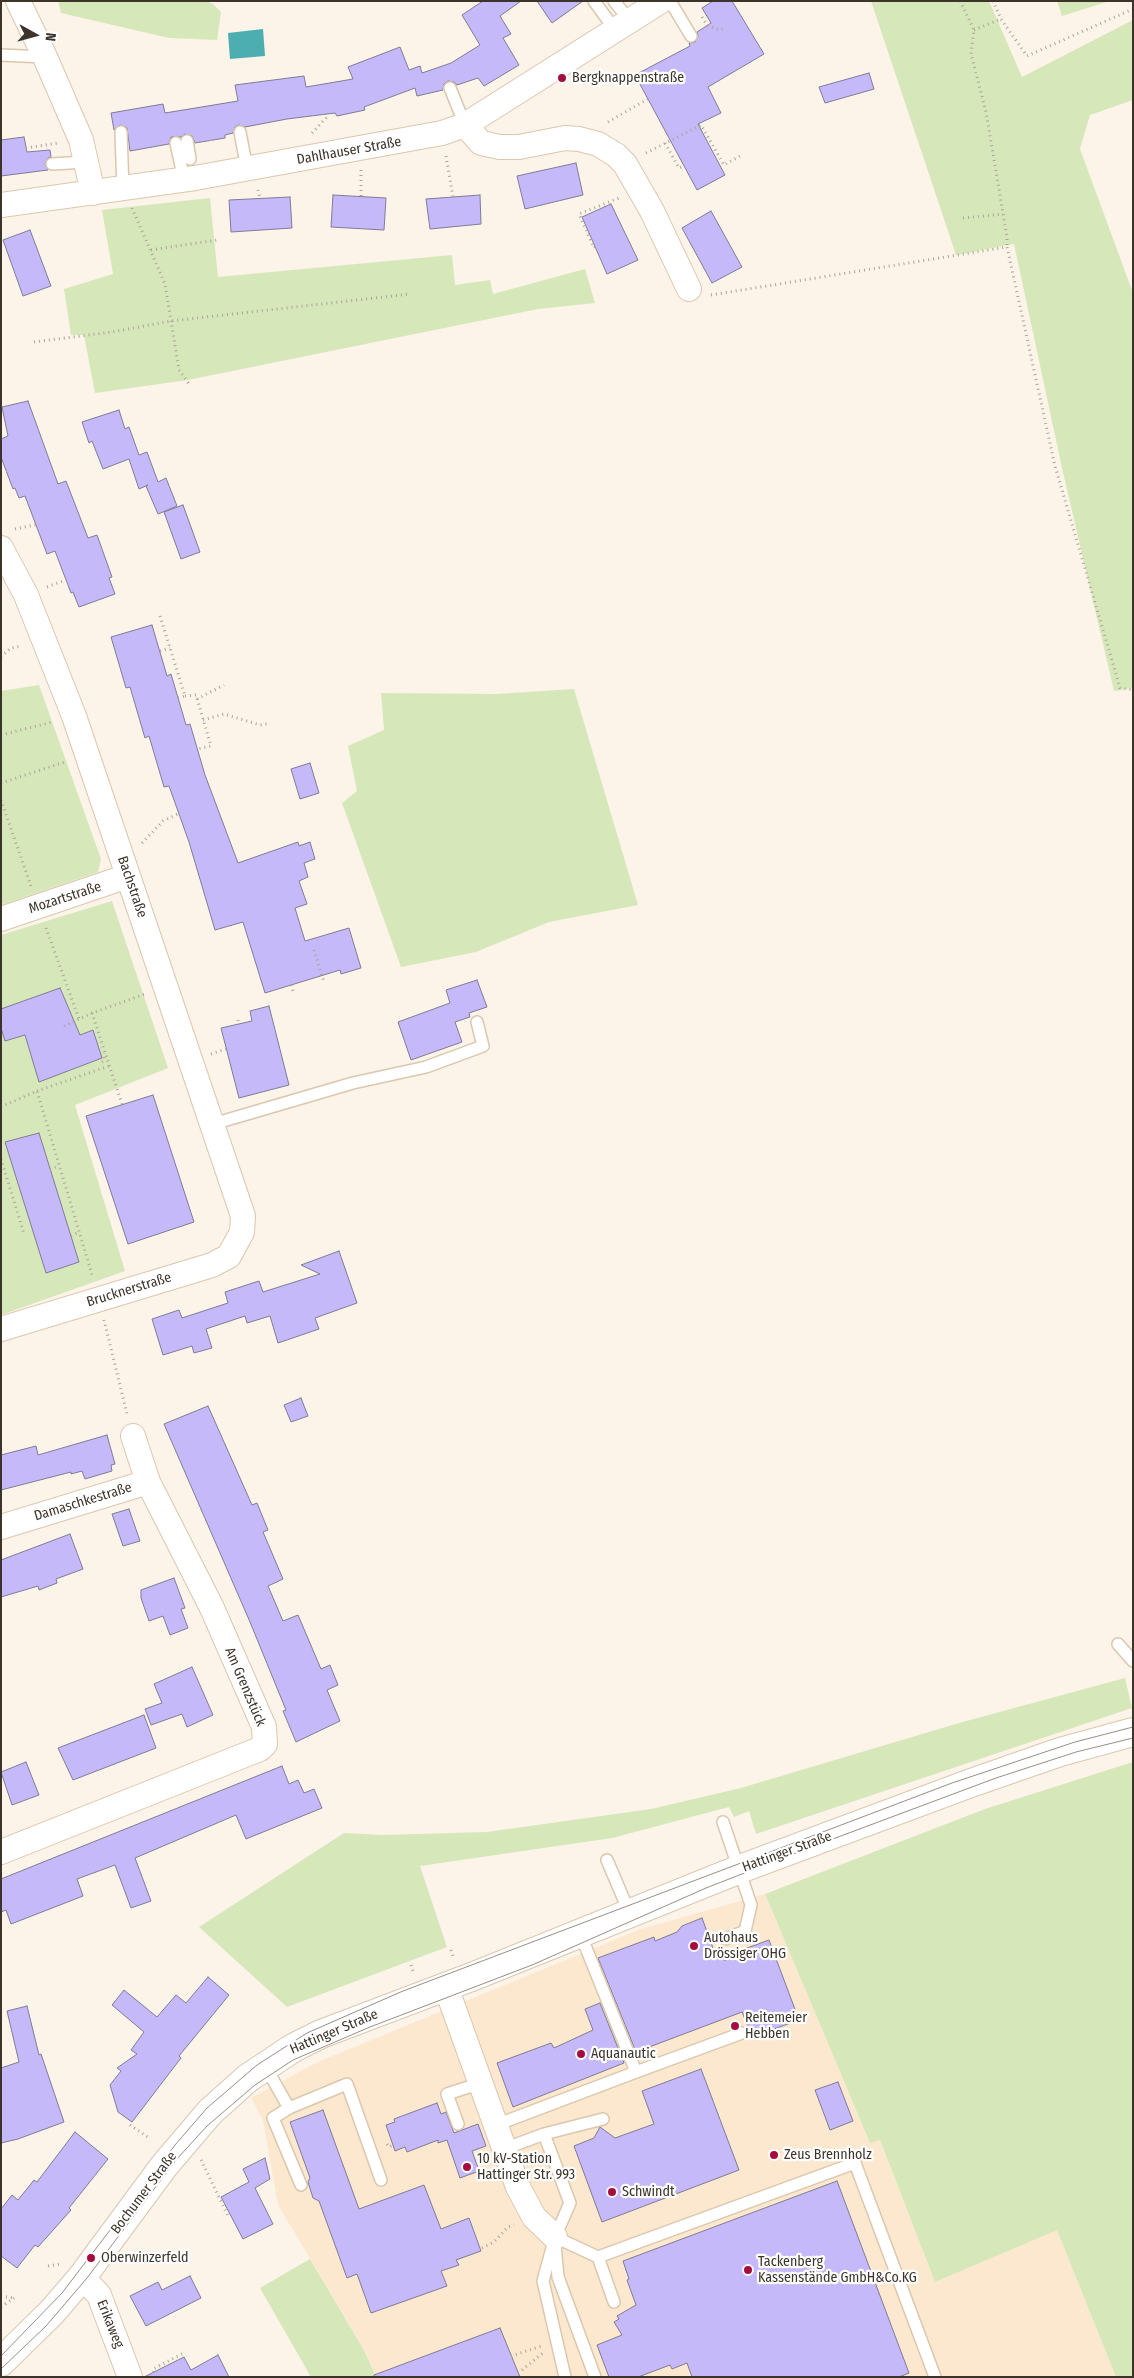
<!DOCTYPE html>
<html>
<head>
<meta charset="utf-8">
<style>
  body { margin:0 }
  #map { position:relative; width:1134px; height:2378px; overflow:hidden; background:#fcf3e9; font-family:"Fira Sans Condensed",sans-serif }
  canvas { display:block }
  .frame { position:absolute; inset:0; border:2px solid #3c342a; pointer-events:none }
  .north { position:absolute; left:10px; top:10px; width:50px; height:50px; -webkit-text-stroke:4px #fff; paint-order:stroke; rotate:97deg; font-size:14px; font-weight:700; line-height:20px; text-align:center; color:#3c342a }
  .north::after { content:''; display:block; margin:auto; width:18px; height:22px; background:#3c342a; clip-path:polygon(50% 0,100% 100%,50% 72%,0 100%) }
</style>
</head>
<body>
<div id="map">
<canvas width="1134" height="2378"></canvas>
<div class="frame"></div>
<div class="north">N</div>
</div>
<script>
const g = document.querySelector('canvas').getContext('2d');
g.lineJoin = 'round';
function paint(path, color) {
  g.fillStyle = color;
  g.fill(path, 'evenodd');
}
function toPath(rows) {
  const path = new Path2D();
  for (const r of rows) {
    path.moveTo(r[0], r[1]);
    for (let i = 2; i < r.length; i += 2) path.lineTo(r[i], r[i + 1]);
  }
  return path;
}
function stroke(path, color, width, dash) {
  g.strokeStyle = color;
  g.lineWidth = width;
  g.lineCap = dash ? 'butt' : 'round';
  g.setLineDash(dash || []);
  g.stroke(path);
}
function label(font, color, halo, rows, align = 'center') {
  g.font = font + ' "Fira Sans Condensed",sans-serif';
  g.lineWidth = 4.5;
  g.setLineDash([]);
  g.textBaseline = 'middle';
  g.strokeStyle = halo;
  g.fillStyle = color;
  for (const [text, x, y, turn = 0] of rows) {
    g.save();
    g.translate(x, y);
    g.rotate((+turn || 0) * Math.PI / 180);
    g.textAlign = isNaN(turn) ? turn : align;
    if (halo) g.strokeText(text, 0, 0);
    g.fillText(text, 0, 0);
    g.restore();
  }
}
const built = toPath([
  [765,1894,870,2143,880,2140,935,2282,1057,2229,1116,2377,376,2377,364,2349,278,2205,263,2120,251,2098,318,2062,641,1929]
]);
const green = toPath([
  [58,1,206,1,213,4,221,12,217,40,169,38,61,13],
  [871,1,989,1,1022,77,1133,20,1133,100,1090,115,1080,149,1133,293,1133,688,1114,691,1062,468,1014,244,956,255],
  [1057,1,1110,1,1062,16],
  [210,198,218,277,452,255,455,285,490,280,493,294,585,269,595,303,538,309,188,380,95,393,84,335,71,335,64,289,113,274,102,210],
  [39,685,101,859,98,872,1,905,1,691],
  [574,689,638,905,549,922,476,952,401,967,342,803,357,791,348,746,384,730,381,693,497,694],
  [112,901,168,1068,75,1105,125,1271,1,1315,1,935],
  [1125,1678,1132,1708,756,1834,749,1811,734,1817,729,1807,612,1838,420,1866,447,1947,287,2007,199,1927,344,1833,382,1835,487,1832,651,1809,741,1788,959,1723],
  [1133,1762,1133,2377,1116,2377,1057,2230,935,2282,880,2140,870,2143,765,1894,985,1809],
  [310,2259,364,2350,376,2377,311,2377,260,2288]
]);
const water = toPath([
  [263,29,265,56,230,59,228,33]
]);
const building = toPath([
  [483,1,521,1,500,16,511,34,503,38,519,65,484,86,478,78,457,85,454,82,448,81,444,84,443,90,417,96,415,88,364,107,365,110,337,116,335,113,287,119,245,127,239,125,235,127,233,133,225,135,225,138,195,143,192,136,185,134,181,137,171,137,169,144,130,151,127,128,120,125,114,130,111,113,163,104,165,113,238,101,235,85,304,76,306,87,353,79,348,67,400,47,409,70,420,66,422,73,451,63,480,45,462,15,483,1],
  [537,1,583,1,552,23,537,1],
  [713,1,732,1,764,54,708,87,721,113,698,124,725,175,697,190,635,75,690,46,689,43,695,42,698,36,697,32,711,23,702,8,713,1],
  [869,73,874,89,825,103,819,87,869,73],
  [24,137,27,152,50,150,51,157,48,158,45,164,48,170,1,176,1,140,24,137],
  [576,163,583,195,525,209,517,176,576,163],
  [333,195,386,198,384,230,331,227,333,195],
  [480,195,481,224,430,229,426,199,480,195],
  [290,197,292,228,231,232,229,200,290,197],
  [611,204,638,260,607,274,582,217,611,204],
  [711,211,742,267,712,283,682,228,711,211],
  [30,230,51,286,23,296,3,240,30,230],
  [28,401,58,484,66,481,88,538,97,535,112,577,109,578,115,594,79,607,73,592,71,593,55,551,47,554,25,496,19,498,15,488,13,489,1,457,1,439,8,436,2,407,28,401],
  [119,410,125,429,129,427,139,455,147,452,158,482,166,478,177,506,158,514,146,486,148,485,139,489,129,459,103,469,92,441,89,443,82,422,119,410],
  [183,505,200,552,181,559,164,512,183,505],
  [152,625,167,676,171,674,186,725,190,724,205,775,238,863,298,842,299,846,310,842,315,859,304,863,308,877,299,881,307,904,295,908,305,941,349,928,361,968,341,974,340,970,265,993,243,922,215,930,189,842,169,786,164,787,149,736,145,738,130,687,126,688,111,637,152,625],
  [310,763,319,793,300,799,291,769,310,763],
  [477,980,487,1007,469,1013,470,1017,455,1022,462,1042,411,1060,398,1022,450,1003,446,990,477,980],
  [60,988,80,1035,93,1030,102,1058,39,1082,25,1035,5,1041,1,1028,1,1009,60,988],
  [269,1006,289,1085,239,1098,221,1028,252,1021,250,1011,269,1006],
  [153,1095,194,1222,128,1244,86,1116,153,1095],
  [39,1133,79,1262,46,1273,5,1142,39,1133],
  [339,1251,357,1303,315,1318,319,1329,278,1343,270,1316,247,1323,245,1316,206,1329,212,1348,194,1353,192,1346,163,1355,152,1319,179,1310,182,1318,228,1303,225,1292,259,1281,263,1292,320,1274,301,1265,339,1251],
  [301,1398,308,1416,291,1422,284,1405,301,1398],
  [208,1406,252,1505,257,1503,268,1530,263,1532,283,1579,268,1586,283,1621,298,1615,321,1669,330,1665,338,1685,327,1690,340,1721,296,1742,283,1711,286,1710,250,1622,164,1424,208,1406],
  [107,1435,115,1464,111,1465,112,1471,85,1479,82,1471,71,1474,71,1472,1,1490,1,1455,36,1446,38,1455,107,1435],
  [129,1509,140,1541,123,1546,112,1514,129,1509],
  [70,1534,83,1569,56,1579,57,1583,39,1590,38,1586,1,1597,1,1560,70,1534],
  [174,1578,185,1608,181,1609,188,1628,170,1635,163,1616,149,1621,141,1598,141,1590,174,1578],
  [192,1667,213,1715,187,1727,182,1714,151,1725,145,1709,162,1703,154,1684,192,1667],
  [144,1715,156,1748,73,1780,58,1748,144,1715],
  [26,1762,39,1795,12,1805,1,1772,26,1762],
  [282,1766,289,1784,298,1780,304,1793,314,1789,322,1808,246,1839,236,1815,135,1858,151,1901,131,1908,115,1865,77,1879,83,1896,11,1924,6,1910,1,1912,1,1879,282,1766],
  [702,1918,717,1959,769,1940,799,2020,752,2037,742,2012,636,2052,598,1958,654,1937,655,1941,677,1932,682,1926,702,1918],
  [208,1977,229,1995,179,2056,181,2058,132,2122,118,2112,110,2085,121,2071,117,2068,137,2054,131,2050,144,2032,112,2005,124,1990,157,2017,176,1995,186,2003,208,1977],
  [600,2003,624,2063,513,2107,497,2063,551,2043,554,2048,593,2030,585,2009,600,2003],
  [27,2006,39,2055,41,2054,64,2122,18,2139,1,2143,1,2068,19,2062,7,2011,27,2006],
  [701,2069,739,2170,602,2222,574,2146,594,2138,600,2127,615,2138,654,2124,642,2091,701,2069],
  [838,2082,853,2121,830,2130,815,2090,838,2082],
  [437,2103,441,2114,446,2112,454,2133,478,2124,486,2146,472,2151,479,2171,460,2178,447,2140,438,2143,438,2140,407,2152,405,2147,395,2151,386,2125,395,2122,394,2119,437,2103],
  [323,2110,359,2209,424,2185,441,2229,469,2218,481,2251,456,2260,459,2265,441,2271,447,2286,371,2313,357,2274,347,2278,319,2201,313,2198,308,2182,310,2178,290,2122,323,2110],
  [75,2132,108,2159,69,2208,71,2210,38,2247,35,2245,17,2268,1,2256,1,2209,12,2195,18,2200,34,2180,37,2182,75,2132],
  [265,2158,270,2179,255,2188,273,2224,243,2239,221,2197,249,2182,243,2169,265,2158],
  [837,2181,909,2373,899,2377,692,2377,687,2363,672,2369,670,2365,638,2377,609,2377,597,2345,622,2335,614,2322,619,2319,617,2316,636,2305,627,2280,629,2279,623,2261,837,2181],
  [190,2276,201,2298,146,2326,130,2296,158,2282,162,2290,190,2276],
  [500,2328,520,2377,374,2377,374,2375,500,2328],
  [218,2355,229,2377,144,2377,184,2357,191,2370,218,2355]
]);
const path = toPath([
  [960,1,974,30,971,54,986,112,1007,237,1007,247],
  [993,1,1001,19,1027,56,1133,9],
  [702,17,707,25,719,30,725,28],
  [974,30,1001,19],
  [608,122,648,99],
  [312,133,327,117,326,114],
  [211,140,211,143],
  [665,143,679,168,684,166],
  [26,148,58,143],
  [646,153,701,125,724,165,742,155],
  [446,156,453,197],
  [258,190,260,198],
  [361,196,361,169],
  [132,208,165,284,179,370,189,384],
  [963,218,1003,214],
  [595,247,594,248,579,214,619,198],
  [151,250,217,240],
  [711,295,1007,247,1055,466,1120,688,1133,690],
  [34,342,112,332,171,321,410,294],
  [1,472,9,470],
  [15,529,39,524],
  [47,587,68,579],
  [160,616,185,696,178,698],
  [160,651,170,648],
  [1,657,11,648,22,646],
  [185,696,196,695,211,746,198,749],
  [197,699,224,685],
  [203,720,224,714,260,725,267,724],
  [1,735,52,722],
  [1,783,65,762],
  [1,800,31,886],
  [142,843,163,821,178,814],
  [46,928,79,1019],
  [314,950,324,982],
  [291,985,293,991],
  [92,1013,122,1104],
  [238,1020,239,1024],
  [64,1026,92,1013,145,994],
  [211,1054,226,1049],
  [102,1062,104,1061,104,1053],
  [37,1091,109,1066],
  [1,1107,37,1091,93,1278],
  [1,1159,24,1234],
  [50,1169,59,1166],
  [71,1236,79,1232],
  [104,1320,127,1414],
  [451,1950,454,1959],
  [725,1955,725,1965],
  [411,1965,414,1974],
  [130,2125,149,2138],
  [387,2144,389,2147,393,2145],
  [201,2160,229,2218],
  [482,2248,494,2242,508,2227,514,2225],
  [48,2266,61,2264],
  [1,2296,14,2298],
  [1,2307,14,2298],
  [511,2356,542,2346],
  [522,2370,543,2353],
  [155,2377,153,2369,182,2354]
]);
const service = toPath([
  [594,1,616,31],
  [614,1,630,21],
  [670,1,691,36],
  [1,55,45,57],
  [450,88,465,125],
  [121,132,123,190],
  [240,132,247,169],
  [187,141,190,159],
  [176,143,184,180],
  [52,164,86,162],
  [213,1124,353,1083,426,1067,483,1046,477,1022],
  [1118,1644,1133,1661],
  [723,1822,751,1905,745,1931,725,1939],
  [607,1860,630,1914],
  [580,1933,636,2072,742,2033],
  [265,2066,289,2108,347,2084,381,2180],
  [289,2108,273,2118,301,2185],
  [458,2124,447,2094,481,2083],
  [496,2125,636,2072],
  [544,2134,570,2203,555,2237,543,2281,565,2377],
  [504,2149,544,2134,603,2119],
  [555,2237,598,2257,855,2163,935,2377],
  [555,2245,558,2277,595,2377],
  [598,2257,614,2302]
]);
const minor = toPath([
  [18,1,45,57,81,140,93,193],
  [465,125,481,143,500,147,519,147,565,138,579,139,598,144,616,155,625,164,652,211,689,289],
  [1,205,195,178,442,133,465,125,661,1],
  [1,548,26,595,74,716,243,1216,242,1232,229,1256,212,1265,1,1329],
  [1,919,128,876],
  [1,1527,148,1482],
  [1,1852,260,1749,265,1744,264,1727,212,1608,148,1482,133,1436],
  [446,1987,518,2187,534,2217,555,2237],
  [82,2277,99,2295,130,2377]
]);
const tertiary = toPath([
  [1,2362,52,2312,82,2277,164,2166,210,2112,248,2078,293,2048,321,2034,474,1976,740,1869,971,1783,1060,1752,1133,1732]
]);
const tram = toPath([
  [1,2356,62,2293,175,2145,207,2108,257,2065,307,2033,403,1991,952,1783,1075,1742,1133,1727],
  [1,2369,46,2326,87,2278,176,2160,207,2126,255,2085,293,2060,370,2027,532,1965,706,1888,806,1849,996,1778,1076,1752,1133,1738]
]);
const markers = [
  [562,78,5,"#a60d3e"],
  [694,1946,5,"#a60d3e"],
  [735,2026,5,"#a60d3e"],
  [581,2054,5,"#a60d3e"],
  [774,2155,5,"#a60d3e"],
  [467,2167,5,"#a60d3e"],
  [612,2192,5,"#a60d3e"],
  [91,2258,5,"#a60d3e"],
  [748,2270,5,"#a60d3e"]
];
const poiNames = [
  ["Bergknappenstraße",572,78],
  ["Autohaus",704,1938],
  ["Drössiger OHG",704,1954],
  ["Reitemeier",745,2018],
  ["Hebben",745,2034],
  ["Aquanautic",591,2054],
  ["Zeus Brennholz",784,2155],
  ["10 kV-Station",477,2159],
  ["Hattinger Str. 993",477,2175],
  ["Schwindt",622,2192],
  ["Oberwinzerfeld",101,2258],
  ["Tackenberg",758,2262],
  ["Kassenstände GmbH&Co.KG",758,2278]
];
const streetNames = [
  ["Dahlhauser Straße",349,151,-10],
  ["Bachstraße",132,887,71],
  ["Mozartstraße",65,898,-18],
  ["Brucknerstraße",129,1290,-17],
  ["Damaschkestraße",83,1502,-17],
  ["Am Grenzstück",245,1687,67],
  ["Hattinger Straße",787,1852,-20],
  ["Hattinger Straße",334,2032,-23],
  ["Bochumer Straße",144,2193,-53],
  ["Erikaweg",110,2324,68]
];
paint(built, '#fce8ce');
paint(green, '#d6e8ba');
paint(water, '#4daeb2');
paint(building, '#c6b9f9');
stroke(building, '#7f7b95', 1);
stroke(service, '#dbc7ae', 14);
stroke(minor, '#dbc7ae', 26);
stroke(tertiary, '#dbc7ae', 30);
stroke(path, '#aca399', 3, [1, 4]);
stroke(service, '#fff', 11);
stroke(minor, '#fff', 24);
stroke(tertiary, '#fff', 28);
stroke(tram, '#988f85', 1);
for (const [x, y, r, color] of markers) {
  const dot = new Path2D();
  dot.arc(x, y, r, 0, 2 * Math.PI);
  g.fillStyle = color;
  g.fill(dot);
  stroke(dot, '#fff', 2);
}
label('14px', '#3c342a', '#fff', poiNames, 'left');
label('14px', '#3c342a', '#fff', streetNames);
</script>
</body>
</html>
